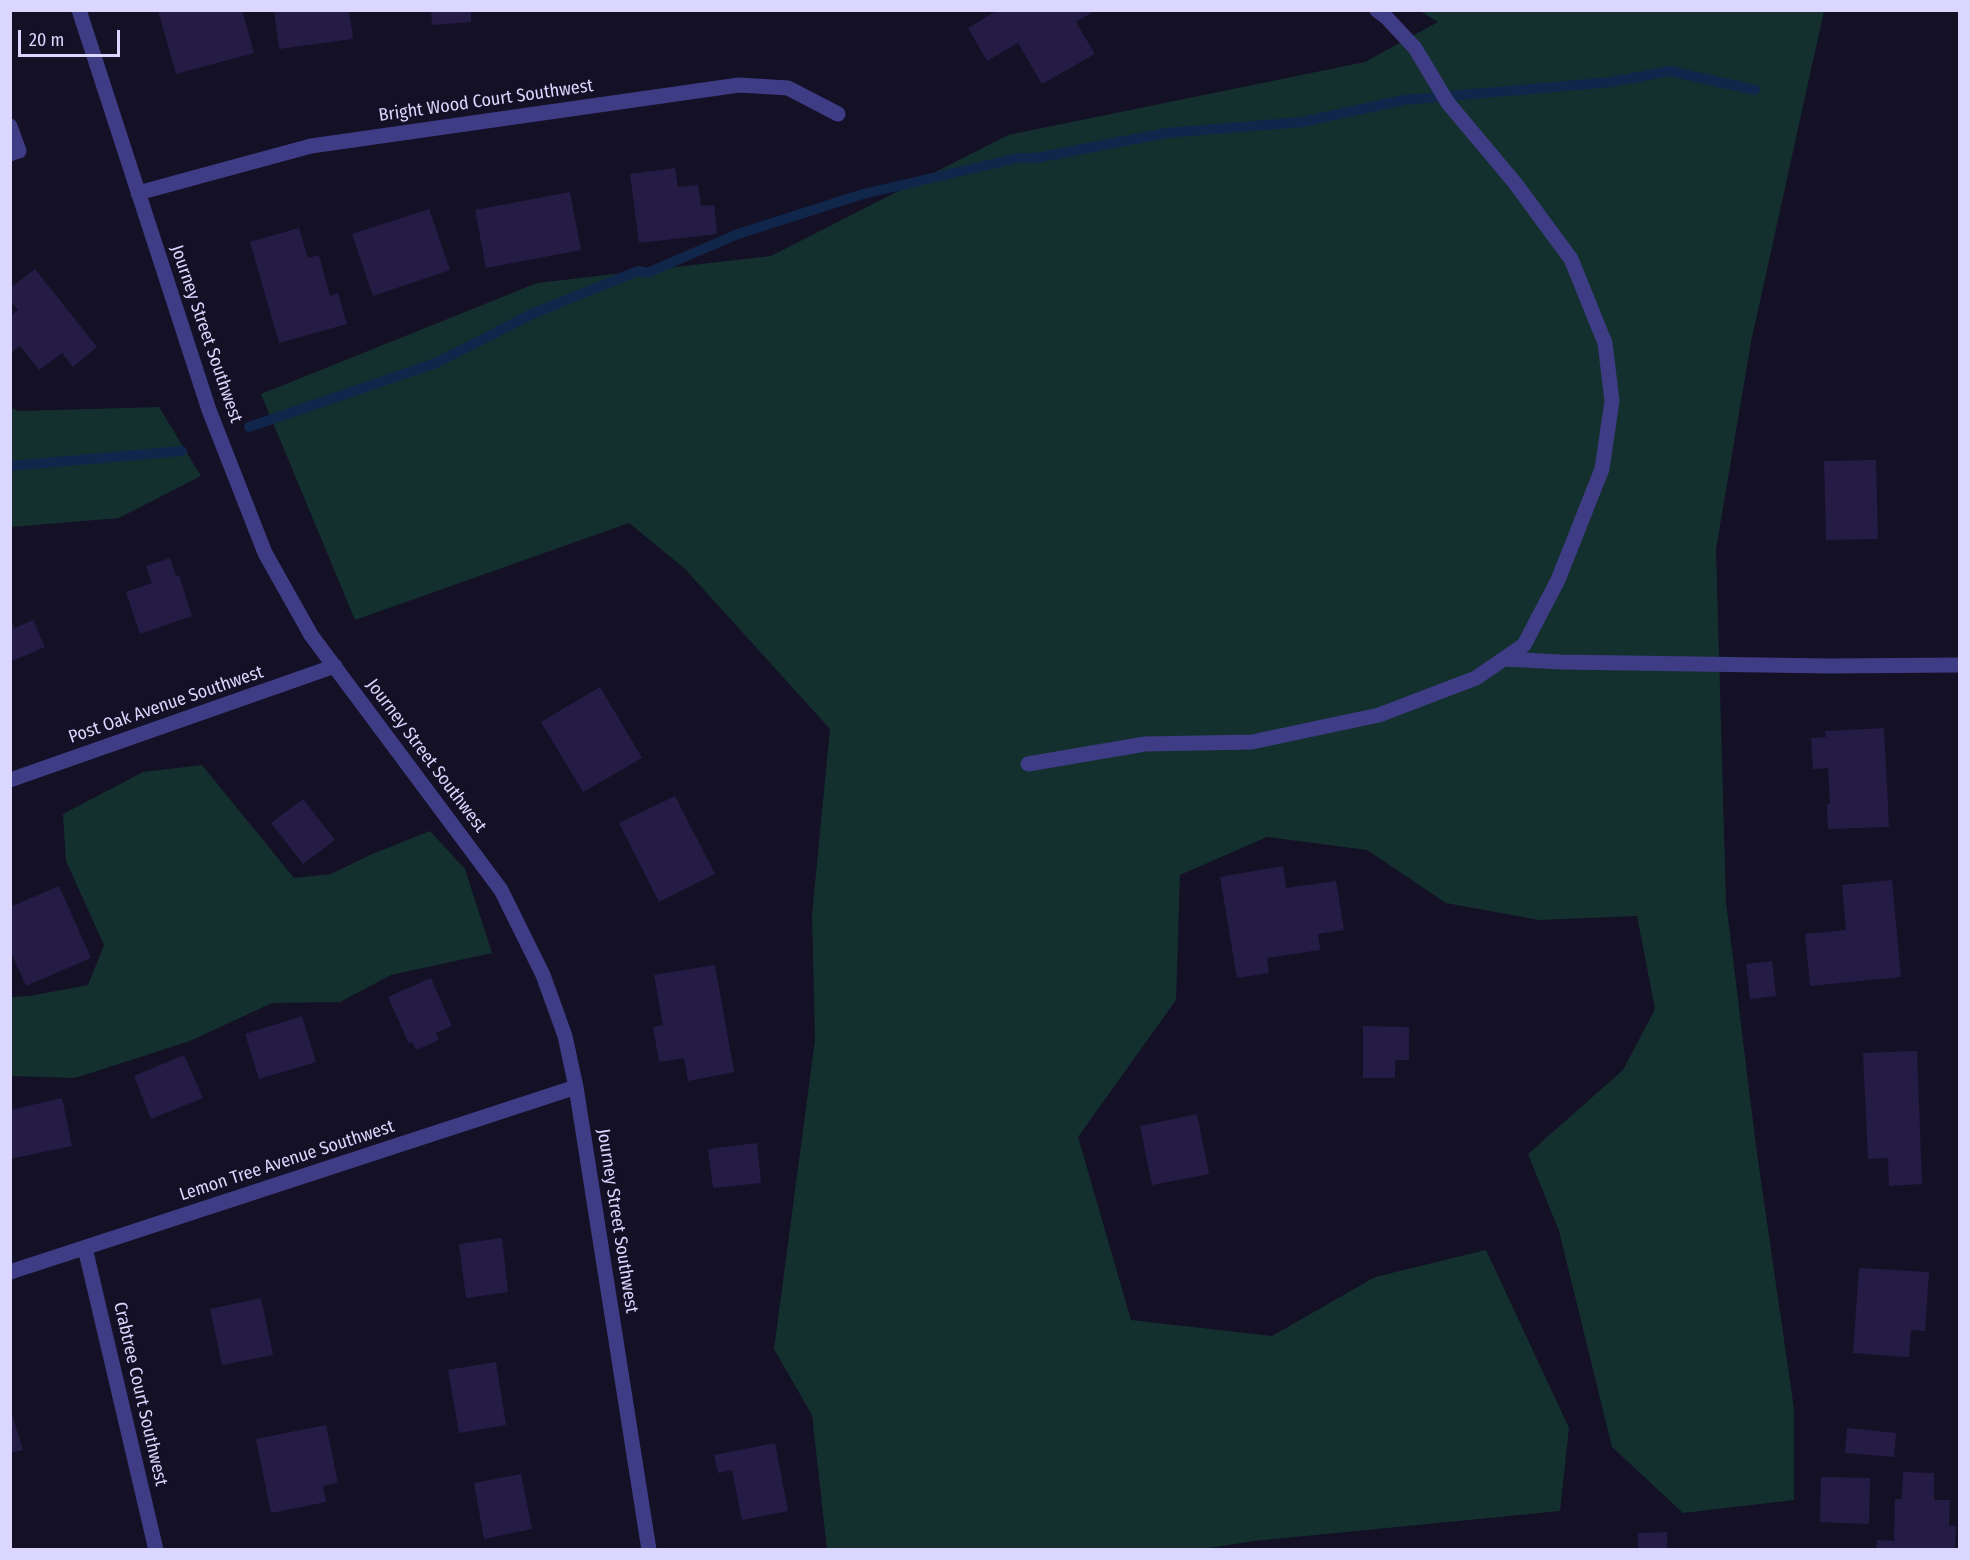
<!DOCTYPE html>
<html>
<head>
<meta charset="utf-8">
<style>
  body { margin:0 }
  #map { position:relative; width:1970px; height:1560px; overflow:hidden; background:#141026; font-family:"Fira Sans Condensed",sans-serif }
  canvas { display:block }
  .frame { position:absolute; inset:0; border:12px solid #dad6fe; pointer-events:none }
  .scale { position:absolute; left:18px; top:30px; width:102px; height:27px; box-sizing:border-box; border:3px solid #dad6fe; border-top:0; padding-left:8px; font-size:18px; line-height:21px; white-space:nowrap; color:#dad6fe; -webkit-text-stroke:4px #141026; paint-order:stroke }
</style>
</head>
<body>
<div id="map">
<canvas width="1970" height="1560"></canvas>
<div class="frame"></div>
<div class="scale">20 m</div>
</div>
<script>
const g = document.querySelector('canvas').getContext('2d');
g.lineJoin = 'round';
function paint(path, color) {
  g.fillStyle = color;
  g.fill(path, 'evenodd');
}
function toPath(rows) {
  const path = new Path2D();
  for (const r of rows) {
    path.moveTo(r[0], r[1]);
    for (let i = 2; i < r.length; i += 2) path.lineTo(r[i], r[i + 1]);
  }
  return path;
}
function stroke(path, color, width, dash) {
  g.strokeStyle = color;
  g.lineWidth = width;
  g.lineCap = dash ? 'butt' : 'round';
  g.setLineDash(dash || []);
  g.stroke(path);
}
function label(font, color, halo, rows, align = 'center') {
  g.font = font + ' "Fira Sans Condensed",sans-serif';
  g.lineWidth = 4.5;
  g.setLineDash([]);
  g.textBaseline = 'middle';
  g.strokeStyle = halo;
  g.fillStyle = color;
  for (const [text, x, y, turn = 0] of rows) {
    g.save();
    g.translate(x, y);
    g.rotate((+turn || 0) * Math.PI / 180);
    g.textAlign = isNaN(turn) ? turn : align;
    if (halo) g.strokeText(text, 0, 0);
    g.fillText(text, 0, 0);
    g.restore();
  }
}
const green = toPath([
  [1420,11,1824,11,1751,342,1716,549,1726,902,1756,1146,1794,1409,1794,1500,1683,1513,1612,1447,1559,1231,1528,1154,1623,1070,1655,1009,1637,916,1539,920,1446,903,1367,850,1267,837,1180,875,1176,1000,1078,1137,1131,1320,1272,1336,1375,1277,1486,1250,1569,1428,1560,1511,1254,1541,1197,1550,827,1549,812,1415,774,1349,815,1040,812,914,830,729,685,569,629,523,355,620,261,394,537,283,771,256,1008,135,1365,62,1438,22],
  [159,407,201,476,119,518,11,527,11,408,19,411],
  [202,765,294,878,331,874,370,855,430,831,465,869,492,953,391,975,340,1002,272,1003,190,1041,75,1078,11,1076,11,997,30,996,88,985,104,945,66,861,63,814,143,772]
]);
const stream = toPath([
  [249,427,436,363,534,313,638,271,647,273,738,234,863,194,1018,158,1036,158,1166,133,1302,122,1404,100,1611,82,1670,71,1755,90],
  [10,466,182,451]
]);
const building = toPath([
  [158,10,242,10,254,53,176,74],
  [274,10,349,10,353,39,279,49],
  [431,10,471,10,471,22,432,25],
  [998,10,1090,10,1091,13,1076,22,1095,54,1042,84,1018,43,987,61,968,28],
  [675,168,678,187,698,185,701,206,714,205,717,234,639,243,630,174],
  [570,192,581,250,486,268,475,210],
  [429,209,450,270,373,296,352,234],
  [299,228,308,258,319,255,330,296,338,293,347,324,279,343,250,242],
  [35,269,97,347,73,367,62,353,39,370,20,346,12,352,10,350,10,316,18,310,10,300,10,288],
  [1876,460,1878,539,1826,540,1824,461],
  [170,558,176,576,179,575,192,616,140,634,126,592,152,583,146,566],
  [10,619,15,628,33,620,45,647,10,662],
  [600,687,642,758,583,792,541,722],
  [1884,728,1889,827,1828,829,1827,804,1830,804,1828,768,1813,769,1811,738,1826,737,1825,731],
  [675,796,715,874,659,902,619,823],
  [303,799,335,840,303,864,271,823],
  [1283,866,1286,888,1336,881,1344,930,1318,934,1320,950,1267,958,1269,973,1237,978,1220,877],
  [1892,880,1901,977,1810,986,1805,934,1846,930,1842,885],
  [59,886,91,958,26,986,10,950,10,907],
  [1772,961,1776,996,1750,999,1746,964],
  [715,965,734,1072,688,1081,684,1058,659,1062,653,1027,663,1025,654,975],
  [431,978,452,1026,436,1033,439,1040,416,1050,412,1042,409,1044,388,997],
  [302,1016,316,1062,259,1079,245,1034],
  [1363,1026,1409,1027,1409,1060,1395,1060,1395,1078,1363,1078],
  [1917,1051,1922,1184,1889,1186,1888,1158,1868,1159,1863,1053],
  [184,1055,203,1098,151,1119,134,1076],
  [62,1098,72,1146,10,1159,10,1110],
  [1197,1114,1209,1174,1152,1185,1140,1126],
  [757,1143,761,1183,713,1188,708,1149],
  [502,1238,508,1292,466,1298,459,1244],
  [1859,1268,1929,1272,1925,1331,1911,1330,1909,1357,1853,1353],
  [261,1298,273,1355,222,1365,210,1309],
  [496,1362,506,1425,459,1433,448,1370],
  [10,1408,23,1450,10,1453],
  [326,1425,338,1483,323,1486,326,1502,271,1513,256,1439],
  [1847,1428,1896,1433,1894,1457,1845,1453],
  [775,1443,788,1511,742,1520,732,1470,718,1473,714,1455],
  [1903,1472,1934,1473,1934,1500,1950,1500,1949,1526,1956,1526,1955,1550,1876,1550,1877,1540,1894,1541,1895,1499,1902,1499],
  [521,1474,532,1529,484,1539,474,1483],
  [1821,1477,1870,1478,1869,1524,1820,1522],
  [1667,1532,1667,1550,1638,1550,1638,1533]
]);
const lane = toPath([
  [10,126,19,151,10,154],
  [1505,659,1561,662,1830,666,1960,665],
  [1028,764,1145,744,1252,742,1379,715,1476,678,1524,645,1558,580,1602,469,1612,401,1605,343,1571,259,1515,183,1448,103,1415,48,1386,17,1377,10]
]);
const street = toPath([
  [79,10,209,410,265,553,311,635,501,890,543,975,565,1036,576,1087,649,1550],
  [138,193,311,146,739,85,788,88,838,114],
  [10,780,335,666],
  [85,1248,156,1550],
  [10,1272,576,1087]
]);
const streetNames = [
  ["Bright Wood Court Southwest",486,101,-8],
  ["Journey Street Southwest",206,334,71],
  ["Post Oak Avenue Southwest",166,705,-19],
  ["Journey Street Southwest",426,756,53],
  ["Lemon Tree Avenue Southwest",287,1161,-18],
  ["Journey Street Southwest",617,1221,81],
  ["Crabtree Court Southwest",140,1394,77]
];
paint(green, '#13302f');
stroke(stream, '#10264a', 10);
paint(building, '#251c46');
stroke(lane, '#3e3c84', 15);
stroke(street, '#3e3c84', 15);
label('18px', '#dad6fe', '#141026', streetNames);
</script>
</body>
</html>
